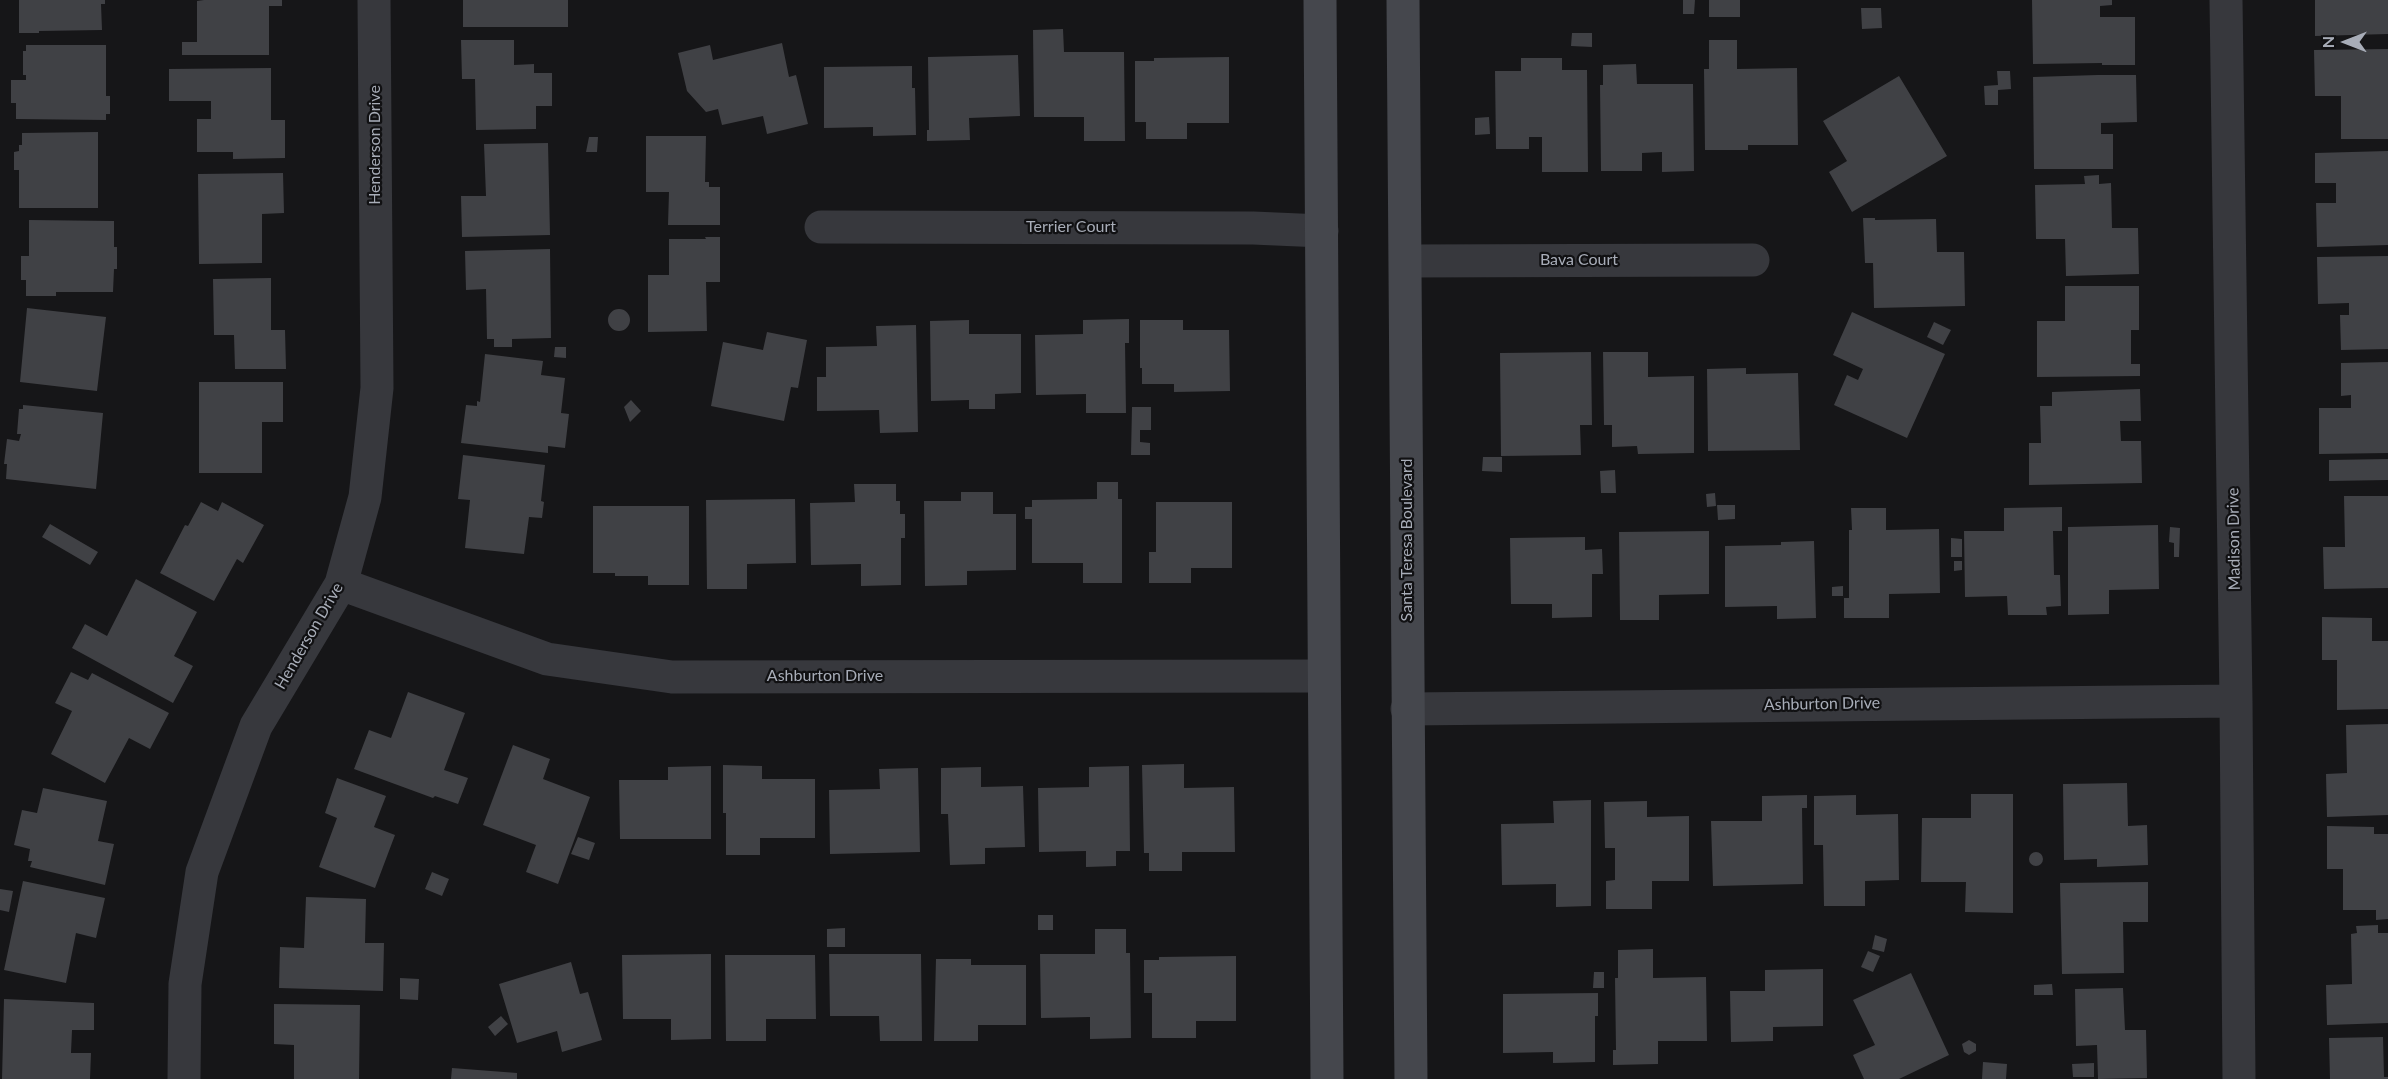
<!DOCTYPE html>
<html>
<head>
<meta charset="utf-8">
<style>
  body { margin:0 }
  #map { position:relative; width:2388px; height:1079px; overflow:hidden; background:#161618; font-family:Lato,sans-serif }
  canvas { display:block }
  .north { position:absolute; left:2316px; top:12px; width:60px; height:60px; -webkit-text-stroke:4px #111113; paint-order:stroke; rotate:270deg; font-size:16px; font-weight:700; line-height:24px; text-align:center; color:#a8adb8 }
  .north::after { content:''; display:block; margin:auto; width:21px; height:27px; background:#a8adb8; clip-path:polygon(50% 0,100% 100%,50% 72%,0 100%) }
</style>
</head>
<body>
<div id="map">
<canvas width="2388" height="1079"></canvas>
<div class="north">N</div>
</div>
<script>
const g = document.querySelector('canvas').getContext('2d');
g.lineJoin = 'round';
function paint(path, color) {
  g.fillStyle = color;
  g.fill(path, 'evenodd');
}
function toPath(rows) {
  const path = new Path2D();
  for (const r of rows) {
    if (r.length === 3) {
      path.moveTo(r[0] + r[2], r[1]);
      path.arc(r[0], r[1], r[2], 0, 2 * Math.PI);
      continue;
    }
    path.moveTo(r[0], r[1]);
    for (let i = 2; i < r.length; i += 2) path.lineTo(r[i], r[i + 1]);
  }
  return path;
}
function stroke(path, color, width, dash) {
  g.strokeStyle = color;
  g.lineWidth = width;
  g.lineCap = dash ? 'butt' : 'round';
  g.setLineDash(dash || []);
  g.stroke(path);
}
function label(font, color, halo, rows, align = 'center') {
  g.font = font + ' Lato,sans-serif';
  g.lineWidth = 4.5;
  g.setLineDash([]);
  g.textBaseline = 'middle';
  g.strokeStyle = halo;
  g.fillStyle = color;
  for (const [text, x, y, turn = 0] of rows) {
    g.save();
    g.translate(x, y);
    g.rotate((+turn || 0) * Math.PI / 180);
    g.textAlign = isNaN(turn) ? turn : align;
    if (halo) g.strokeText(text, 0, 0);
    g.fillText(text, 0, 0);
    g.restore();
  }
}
const building = toPath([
  [19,0,105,0,105,4,101,4,102,30,39,31,39,33,19,33],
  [204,0,282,0,282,6,269,6,269,55,182,55,182,42,197,42,197,1],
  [463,0,568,0,568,27,463,27],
  [1683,0,1695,0,1694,14,1683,14],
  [1709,0,1740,0,1740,17,1709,17],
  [2032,0,2112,0,2112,5,2100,6,2100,17,2135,17,2135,65,2102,65,2102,63,2033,64],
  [2315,0,2388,0,2388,34,2315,36],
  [1861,8,1881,8,1882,28,1862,29],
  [1063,29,1064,52,1124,52,1125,141,1084,141,1084,117,1034,117,1033,30],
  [1572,33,1592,33,1592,47,1571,46],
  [461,40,514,40,514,65,534,64,534,73,552,73,552,106,536,106,536,129,476,130,475,79,462,79],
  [1709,40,1737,40,1737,69,1797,68,1798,145,1748,145,1748,150,1705,150,1704,69,1709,69],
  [782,43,789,77,796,75,808,124,767,134,763,116,722,125,718,109,706,112,687,91,678,53,710,45,713,60],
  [26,45,106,45,106,96,110,96,110,114,106,114,106,120,16,119,16,103,11,103,11,80,26,80,26,75,23,75,23,51,26,51],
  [2388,49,2388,139,2341,139,2341,96,2315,96,2314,50],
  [1018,55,1020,116,969,118,970,140,927,141,927,130,929,130,928,57],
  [1229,57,1229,123,1187,123,1187,139,1146,139,1146,122,1135,122,1135,61,1154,61,1154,58],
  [1521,58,1562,58,1562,70,1587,70,1588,172,1542,172,1542,137,1529,137,1529,149,1496,149,1495,71,1521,71],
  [1636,64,1637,84,1693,84,1694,171,1662,172,1662,152,1642,153,1642,171,1601,171,1600,85,1603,85,1603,65],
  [912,66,912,88,915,88,916,135,873,136,873,127,824,128,824,67],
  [271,68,271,120,285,120,285,158,233,159,233,152,197,152,197,119,211,119,211,101,169,101,169,69],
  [1997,71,2010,71,2011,89,1998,90,1998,105,1985,105,1984,86,1998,85],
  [2098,75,2136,75,2137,122,2101,123,2101,134,2113,134,2113,169,2034,169,2033,77],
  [1899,76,1947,156,1852,212,1829,172,1847,161,1823,121],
  [1489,117,1490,134,1475,135,1475,118],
  [98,132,98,208,19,208,19,170,14,170,14,152,19,151,19,145,22,145,22,133],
  [646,136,706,136,705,182,709,182,709,187,720,187,720,225,668,225,669,192,646,192],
  [589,137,598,137,597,152,586,152],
  [548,143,550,235,462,237,461,196,486,196,484,144],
  [2388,151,2388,245,2317,247,2316,203,2336,203,2336,183,2315,183,2315,153],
  [283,173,284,213,262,214,262,263,199,264,198,174],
  [2099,175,2099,184,2111,183,2112,228,2138,228,2139,274,2066,276,2065,239,2036,239,2035,185,2085,184,2084,176],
  [1863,218,1875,218,1875,220,1936,219,1937,252,1964,252,1965,306,1874,308,1873,263,1865,263],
  [29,220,114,221,114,247,117,247,117,269,114,269,113,292,56,292,56,296,26,296,26,280,21,280,21,256,29,256],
  [705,237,720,237,720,282,706,282,707,331,648,332,648,275,669,275,669,239,706,239],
  [550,249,551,338,512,339,512,347,494,347,494,339,487,339,486,289,466,290,465,251],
  [2388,256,2388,349,2341,350,2340,315,2349,315,2349,303,2318,304,2317,257],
  [271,278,271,330,285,330,286,369,235,369,234,335,214,335,213,279],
  [2065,286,2139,286,2139,330,2131,330,2131,364,2140,364,2140,376,2037,377,2037,321,2065,321],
  [27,308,106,317,97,391,20,382],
  [619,320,11],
  [1852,312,1945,354,1907,438,1834,405,1847,375,1858,380,1863,369,1833,355],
  [1129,319,1129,343,1125,343,1126,413,1086,413,1086,394,1036,395,1035,335,1083,334,1083,320],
  [969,320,969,334,1021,334,1021,393,995,394,995,409,969,409,969,400,931,401,930,321],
  [1140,320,1183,320,1183,330,1229,330,1230,391,1174,392,1174,384,1142,384,1142,368,1140,368],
  [1934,322,1951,330,1943,345,1927,337],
  [916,325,918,432,880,433,879,410,817,411,817,377,826,377,826,347,877,346,876,326],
  [767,332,807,340,798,388,791,387,784,421,711,406,723,342,763,350],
  [555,347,566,347,566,358,554,357],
  [1591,352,1592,425,1580,425,1581,455,1501,456,1500,353],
  [1603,352,1648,352,1648,377,1694,376,1694,453,1638,454,1637,446,1612,447,1612,425,1604,425],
  [485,354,543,361,541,375,565,378,561,413,569,414,565,448,548,446,548,453,461,443,466,405,477,406,477,401,480,402],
  [2388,362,2388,453,2319,454,2319,408,2351,408,2351,395,2341,396,2341,363],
  [1746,368,1746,374,1798,373,1800,450,1708,451,1707,369],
  [199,382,283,382,283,422,262,422,262,473,199,473],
  [2140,389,2141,421,2120,421,2121,441,2141,441,2142,483,2029,485,2029,443,2041,443,2040,406,2052,406,2052,392],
  [631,400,641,411,630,422,624,407],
  [23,405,103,413,96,489,6,479,7,464,4,464,7,439,19,441,21,434,17,434,19,409,23,409],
  [1132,407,1151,407,1151,430,1140,430,1140,442,1150,443,1150,455,1131,455],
  [463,455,545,465,541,501,544,502,542,518,529,517,524,554,465,548,470,500,458,499],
  [1483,457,1502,457,1502,472,1482,471],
  [2388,459,2388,480,2329,481,2329,460],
  [1615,470,1616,493,1601,493,1600,471],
  [1097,482,1118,482,1118,499,1122,499,1122,583,1083,583,1083,563,1032,563,1032,519,1025,519,1025,507,1032,507,1032,500,1097,499],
  [854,484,896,484,896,501,900,501,900,514,905,514,905,538,901,538,901,585,861,586,861,564,811,565,810,503,855,502],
  [961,492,993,492,993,514,1016,514,1016,570,967,571,967,585,925,586,924,501,961,501],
  [1715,493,1716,506,1707,507,1706,494],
  [2344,496,2388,496,2388,588,2324,589,2323,547,2345,547],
  [795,499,796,563,747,564,747,589,707,589,706,500],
  [201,502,218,511,222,502,264,525,243,563,237,559,214,601,160,573,185,525,188,526],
  [1156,502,1232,502,1232,568,1191,568,1191,583,1149,583,1149,552,1156,552],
  [1717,505,1735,505,1735,519,1718,520],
  [593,506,689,506,689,585,648,585,648,576,615,576,615,573,593,573],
  [2062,507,2062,531,2053,531,2054,575,2060,575,2061,606,2046,607,2047,615,2008,615,2007,596,1965,597,1964,531,2004,531,2004,508],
  [1851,508,1886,508,1886,530,1939,529,1940,593,1889,594,1889,618,1844,618,1844,598,1849,598,1849,530,1852,530],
  [50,524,98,552,90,565,42,537],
  [2158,525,2159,589,2109,590,2109,614,2068,615,2068,527],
  [2170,527,2180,528,2179,557,2174,557,2174,543,2169,542],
  [1709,531,1709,594,1659,595,1659,620,1620,620,1619,532],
  [1585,537,1585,550,1602,549,1603,574,1592,574,1592,617,1552,618,1552,604,1511,604,1510,538],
  [1951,538,1962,539,1962,557,1951,557],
  [1814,541,1816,618,1777,619,1777,606,1725,607,1725,546,1781,545,1781,542],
  [1954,561,1962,561,1962,570,1954,571],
  [136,579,197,612,174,656,193,666,173,703,72,648,85,624,107,636],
  [1843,586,1843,596,1832,596,1832,587],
  [2322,617,2372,618,2372,641,2388,641,2388,709,2337,710,2337,660,2322,660],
  [71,672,88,680,92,673,169,713,150,749,129,738,105,783,51,754,72,711,55,703],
  [408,692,465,713,444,770,468,778,458,804,435,796,433,798,354,769,369,730,391,738],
  [2388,724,2388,815,2327,817,2326,774,2347,773,2346,725],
  [513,745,550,759,543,779,590,797,558,884,526,872,536,845,483,825],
  [1184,764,1184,788,1234,787,1235,852,1182,852,1182,871,1149,871,1149,853,1144,853,1142,765],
  [723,765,762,766,762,779,815,779,815,838,760,838,760,855,726,855,726,813,723,813],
  [711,766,711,839,620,839,619,780,668,780,668,767],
  [1129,766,1130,851,1116,851,1116,866,1086,867,1086,851,1039,852,1038,788,1089,787,1089,767],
  [981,767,981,787,1023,786,1025,847,985,848,985,864,950,865,948,814,941,814,941,768],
  [918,768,920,852,830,854,829,790,880,789,879,769],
  [337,778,386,796,374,827,395,835,375,888,319,867,337,818,325,813],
  [2127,783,2128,826,2147,825,2148,865,2097,867,2097,859,2064,860,2063,784],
  [43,788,107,801,98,841,114,844,105,885,30,867,32,861,28,861,30,849,14,845,22,810,37,813],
  [1971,794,2013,794,2013,913,1965,912,1966,882,1921,882,1922,818,1971,818],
  [1807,795,1807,808,1802,808,1803,884,1713,886,1711,821,1762,821,1762,796],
  [1856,795,1856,815,1898,814,1899,880,1865,881,1865,906,1824,906,1823,845,1814,845,1814,796],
  [1591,800,1591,906,1556,907,1556,884,1502,885,1501,824,1554,823,1553,801],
  [1647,801,1647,817,1689,816,1689,881,1652,881,1652,909,1606,909,1606,881,1615,880,1615,848,1605,848,1604,802],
  [2327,826,2374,827,2374,834,2388,834,2388,919,2376,920,2376,910,2343,910,2343,869,2327,869],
  [578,837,595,843,589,860,571,854],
  [2036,859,7],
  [432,872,449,879,442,896,425,889],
  [23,881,105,898,96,938,76,933,66,983,4,970],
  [2148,882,2148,922,2123,922,2124,973,2062,974,2060,883],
  [0,889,13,891,9,912,0,910],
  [306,897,366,899,365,943,384,943,383,991,279,988,280,947,304,948],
  [1038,915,1053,915,1053,930,1038,930],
  [2378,925,2378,933,2388,933,2388,1023,2327,1025,2326,985,2352,984,2351,934,2357,933,2356,926],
  [845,928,845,947,827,947,827,929],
  [1095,929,1126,929,1126,953,1130,953,1131,1038,1090,1039,1090,1017,1041,1018,1040,954,1095,954],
  [1875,935,1887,939,1884,952,1872,949],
  [1653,949,1653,978,1706,977,1707,1041,1658,1041,1658,1064,1613,1065,1613,1050,1616,1050,1615,978,1618,978,1618,950],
  [1868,951,1880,956,1873,972,1861,967],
  [711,954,711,1039,671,1040,671,1019,623,1019,622,955],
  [829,954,921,954,922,1041,880,1041,879,1016,830,1016],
  [725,955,815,955,816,1019,766,1019,766,1041,726,1041],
  [1236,956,1236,1021,1196,1021,1196,1038,1152,1038,1152,993,1144,993,1144,960,1159,960,1159,957],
  [936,959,971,959,971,965,1026,965,1026,1025,978,1025,978,1041,934,1041],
  [571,962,580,994,588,992,602,1040,562,1052,557,1031,517,1043,499,984],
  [1823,969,1823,1026,1773,1027,1773,1041,1731,1042,1730,991,1765,991,1765,970],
  [1594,972,1604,972,1604,988,1593,988],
  [1911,973,1949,1055,1899,1079,1864,1079,1853,1055,1875,1045,1853,1000],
  [400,978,419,979,418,1000,400,999],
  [2052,984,2053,995,2034,995,2034,985],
  [2123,988,2125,1030,2146,1030,2147,1078,2098,1079,2097,1045,2076,1046,2075,989],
  [1598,993,1598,1016,1595,1016,1595,1062,1553,1063,1553,1052,1503,1053,1503,994],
  [4,999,94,1003,94,1030,72,1030,71,1053,91,1053,90,1079,2,1079],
  [274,1004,360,1005,359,1079,294,1079,294,1045,274,1044],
  [501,1016,508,1024,495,1036,488,1027],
  [2383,1037,2384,1077,2388,1077,2388,1079,2330,1079,2329,1038],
  [1969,1040,1976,1044,1976,1051,1969,1055,1964,1052,1962,1044],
  [1983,1062,2007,1064,2006,1079,1982,1079],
  [2094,1063,2094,1077,2073,1077,2072,1064],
  [452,1068,517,1073,517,1079,451,1079]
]);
const minor = toPath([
  [2226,0,2236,701,2239,1079],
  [821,227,1253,228,1322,231],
  [1406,261,1753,260],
  [341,584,547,659,672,677,1323,676],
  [1407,709,2236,701],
  [184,1079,185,984,202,872,256,726,341,584,365,497,377,388,374,0]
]);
const secondary = toPath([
  [1320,0,1327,1079],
  [1403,0,1411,1079]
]);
const streetNames = [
  ["Henderson Drive",375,145,-90],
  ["Terrier Court",1071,227],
  ["Bava Court",1579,260],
  ["Madison Drive",2234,539,-91],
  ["Santa Teresa Boulevard",1407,540,-90],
  ["Henderson Drive",309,636,-60],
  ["Ashburton Drive",825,676],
  ["Ashburton Drive",1822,704,-1]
];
paint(building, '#404145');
stroke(minor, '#37383d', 33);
stroke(secondary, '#45474d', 33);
label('16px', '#a8adb8', '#111113', streetNames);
</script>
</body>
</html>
